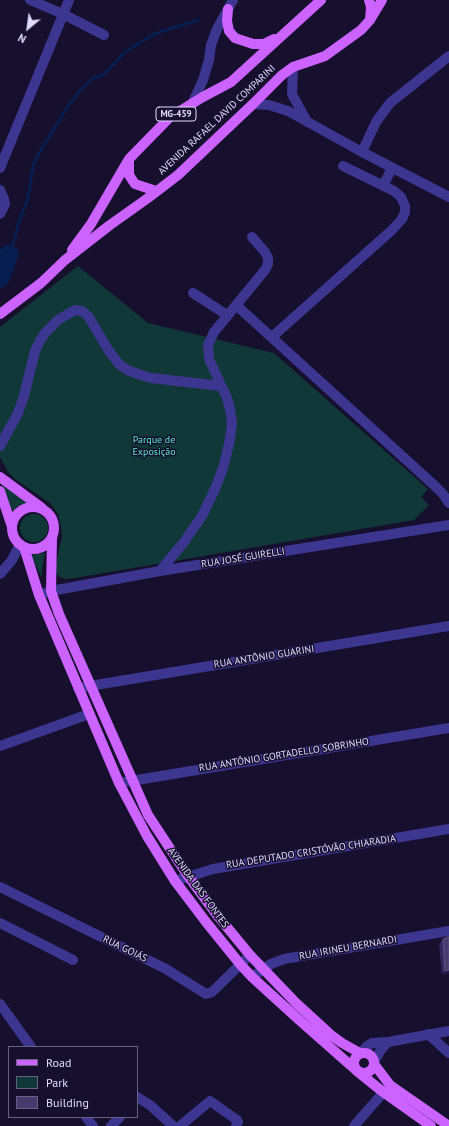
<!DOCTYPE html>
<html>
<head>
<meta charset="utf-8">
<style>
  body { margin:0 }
  #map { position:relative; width:449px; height:1126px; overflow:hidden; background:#160f2e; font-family:"PT Sans",sans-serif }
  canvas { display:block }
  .legend { position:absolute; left:8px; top:1046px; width:130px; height:72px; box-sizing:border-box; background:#160f2e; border:1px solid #676182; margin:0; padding:5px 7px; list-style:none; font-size:12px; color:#e1dcff }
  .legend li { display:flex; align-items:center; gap:8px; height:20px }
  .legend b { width:20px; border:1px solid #676182 }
  .north { position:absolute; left:8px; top:8px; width:40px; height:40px; -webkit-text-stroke:3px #160f2e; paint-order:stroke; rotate:209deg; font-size:11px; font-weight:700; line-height:16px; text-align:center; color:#e1dcff }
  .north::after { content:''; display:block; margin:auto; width:14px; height:18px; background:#e1dcff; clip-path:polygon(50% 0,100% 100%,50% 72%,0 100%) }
</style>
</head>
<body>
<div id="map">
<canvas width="449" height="1126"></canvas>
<ul class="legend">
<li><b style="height:5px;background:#cc63ff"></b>Road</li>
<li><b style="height:11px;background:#113838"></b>Park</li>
<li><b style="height:11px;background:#473a6f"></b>Building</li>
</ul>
<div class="north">N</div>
</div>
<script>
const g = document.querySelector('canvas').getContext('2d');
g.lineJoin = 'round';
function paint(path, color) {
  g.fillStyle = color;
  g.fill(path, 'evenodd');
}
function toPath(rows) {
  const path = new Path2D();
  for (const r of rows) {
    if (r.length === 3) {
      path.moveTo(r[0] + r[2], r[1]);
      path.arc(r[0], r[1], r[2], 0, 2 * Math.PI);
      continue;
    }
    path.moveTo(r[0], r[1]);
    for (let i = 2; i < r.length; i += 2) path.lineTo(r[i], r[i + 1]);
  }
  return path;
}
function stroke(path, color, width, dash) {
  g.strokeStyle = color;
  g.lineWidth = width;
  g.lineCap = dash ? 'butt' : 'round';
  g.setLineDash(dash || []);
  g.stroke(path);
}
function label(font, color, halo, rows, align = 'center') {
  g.font = font + ' "PT Sans",sans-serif';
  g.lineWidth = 3;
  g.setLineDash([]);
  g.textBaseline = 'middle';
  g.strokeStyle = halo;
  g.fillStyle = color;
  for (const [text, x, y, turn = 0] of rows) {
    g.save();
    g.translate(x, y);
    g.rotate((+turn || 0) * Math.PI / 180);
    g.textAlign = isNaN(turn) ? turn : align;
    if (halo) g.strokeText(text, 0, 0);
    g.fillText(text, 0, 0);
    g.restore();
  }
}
const green = toPath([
  [78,266,148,323,274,353,428,489,421,497,429,505,414,520,75,578,66,579,59,577,56,572,56,564,62,537,61,527,58,514,50,503,16,480,8,472,0,457,0,327],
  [1,481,27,503,17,507,12,512],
  [34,528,14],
  [45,553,42,568,42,578,31,555]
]);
const stream = toPath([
  [0,251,9,254,15,238,19,221,28,199,33,166,38,155,68,106,79,92,92,79,104,74,125,52,154,34,198,20]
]);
const river = toPath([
  [0,278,9,254]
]);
const minor = toPath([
  [30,0,63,14,104,35],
  [293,67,292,94,307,122],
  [192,104,203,80,209,60,211,45,217,29,233,0],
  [253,104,269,105,288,111,362,152,449,197],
  [362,152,376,122,390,103,449,56],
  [0,168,69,0],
  [383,186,392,168],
  [0,190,4,199,5,204,0,214],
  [193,293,227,315],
  [236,305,435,486,443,494,449,503],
  [272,337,392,230,402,219,405,212,405,206,401,197,394,191,343,166],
  [0,446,18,413,24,396,35,351,40,341,45,333,58,320,75,310,82,311,88,316,109,351,119,364,129,371,151,378,221,386],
  [160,571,184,542,202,516,215,489,223,468,229,444,232,424,230,409,227,398,209,359,208,345,214,332,265,270,268,264,268,258,265,252,252,237],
  [0,574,12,560,20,544],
  [39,595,51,591,160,571,449,525],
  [78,688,449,626],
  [0,746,89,714],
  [119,783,449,728],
  [175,881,213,869,449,829],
  [0,887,166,969,206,994,212,992,250,955],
  [0,923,73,960],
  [252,977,271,964,284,959,449,931],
  [0,1004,31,1047],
  [428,1034,449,1053],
  [362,1053,366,1047,372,1043,388,1042,449,1031],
  [374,1062,380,1051,388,1042],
  [137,1097,150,1105,173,1126],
  [86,1117,93,1126],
  [111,1126,120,1117],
  [180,1126,210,1101,237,1120,238,1122,236,1126],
  [354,1126,388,1087]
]);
const major = toPath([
  [369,0,371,7,370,20],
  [228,9,227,21,229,31,235,38,253,44,264,44,274,39],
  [129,159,129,175,135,184,156,191],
  [72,250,91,224,129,159,169,118,201,98,231,82,321,0],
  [0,314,41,283,65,260,110,225,148,198,178,175,253,104,282,75,293,67,325,56,361,30,370,20,382,0],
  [0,477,42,508],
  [0,491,12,527],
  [33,528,21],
  [52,538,51,591,59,614,148,815,188,876,217,915,250,955,296,1003,331,1035,342,1043,360,1053],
  [24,547,39,595,119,783,147,836,175,881,206,922,240,964,252,977,297,1018,357,1071,383,1092,431,1126],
  [364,1063,10],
  [374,1064,390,1085,449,1126]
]);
const wall = toPath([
  [443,939,449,974,442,975,439,944]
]);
const shadedWall = toPath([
  [449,970,449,974,442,975,445,971]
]);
const building = toPath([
  [448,937,449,937,449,970,445,971,443,939,448,937]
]);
const shields = [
  [176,114,40]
];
const shieldNames = [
  ["MG-459",176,114]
];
const streetNames = [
  ["AVENIDA RAFAEL DAVID COMPARINI",217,120,-43],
  ["RUA JOSÉ GUIRELLI",243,558,-9],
  ["RUA ANTÔNIO GUARINI",264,657,-9],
  ["RUA ANTÔNIO GORTADELLO SOBRINHO",284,755,-9],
  ["RUA DEPUTADO CRISTÓVÃO CHIARADIA",311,852,-9],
  ["AVENIDA DAS FONTES",198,888,54],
  ["RUA IRINEU BERNARDI",348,948,-10],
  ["RUA GOIÁS",125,949,26]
];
const parkNames = [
  ["Parque de",154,440],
  ["Exposição",154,452]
];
paint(green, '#113838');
stroke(stream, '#061e50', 3);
stroke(river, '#061e50', 19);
stroke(minor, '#3d3691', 10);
stroke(major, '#cc63ff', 10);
paint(wall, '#34275d');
paint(shadedWall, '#201543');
paint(building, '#473a6f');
stroke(building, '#5f5485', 1);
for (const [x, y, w] of shields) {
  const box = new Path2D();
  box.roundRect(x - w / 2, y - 7, w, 14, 3);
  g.fillStyle = '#160f2e';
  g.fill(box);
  stroke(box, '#e1dcff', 1);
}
label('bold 9px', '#e1dcff', null, shieldNames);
label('10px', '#e1dcff', '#160f2e', streetNames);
label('10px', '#5bebce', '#160f2e', parkNames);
</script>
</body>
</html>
